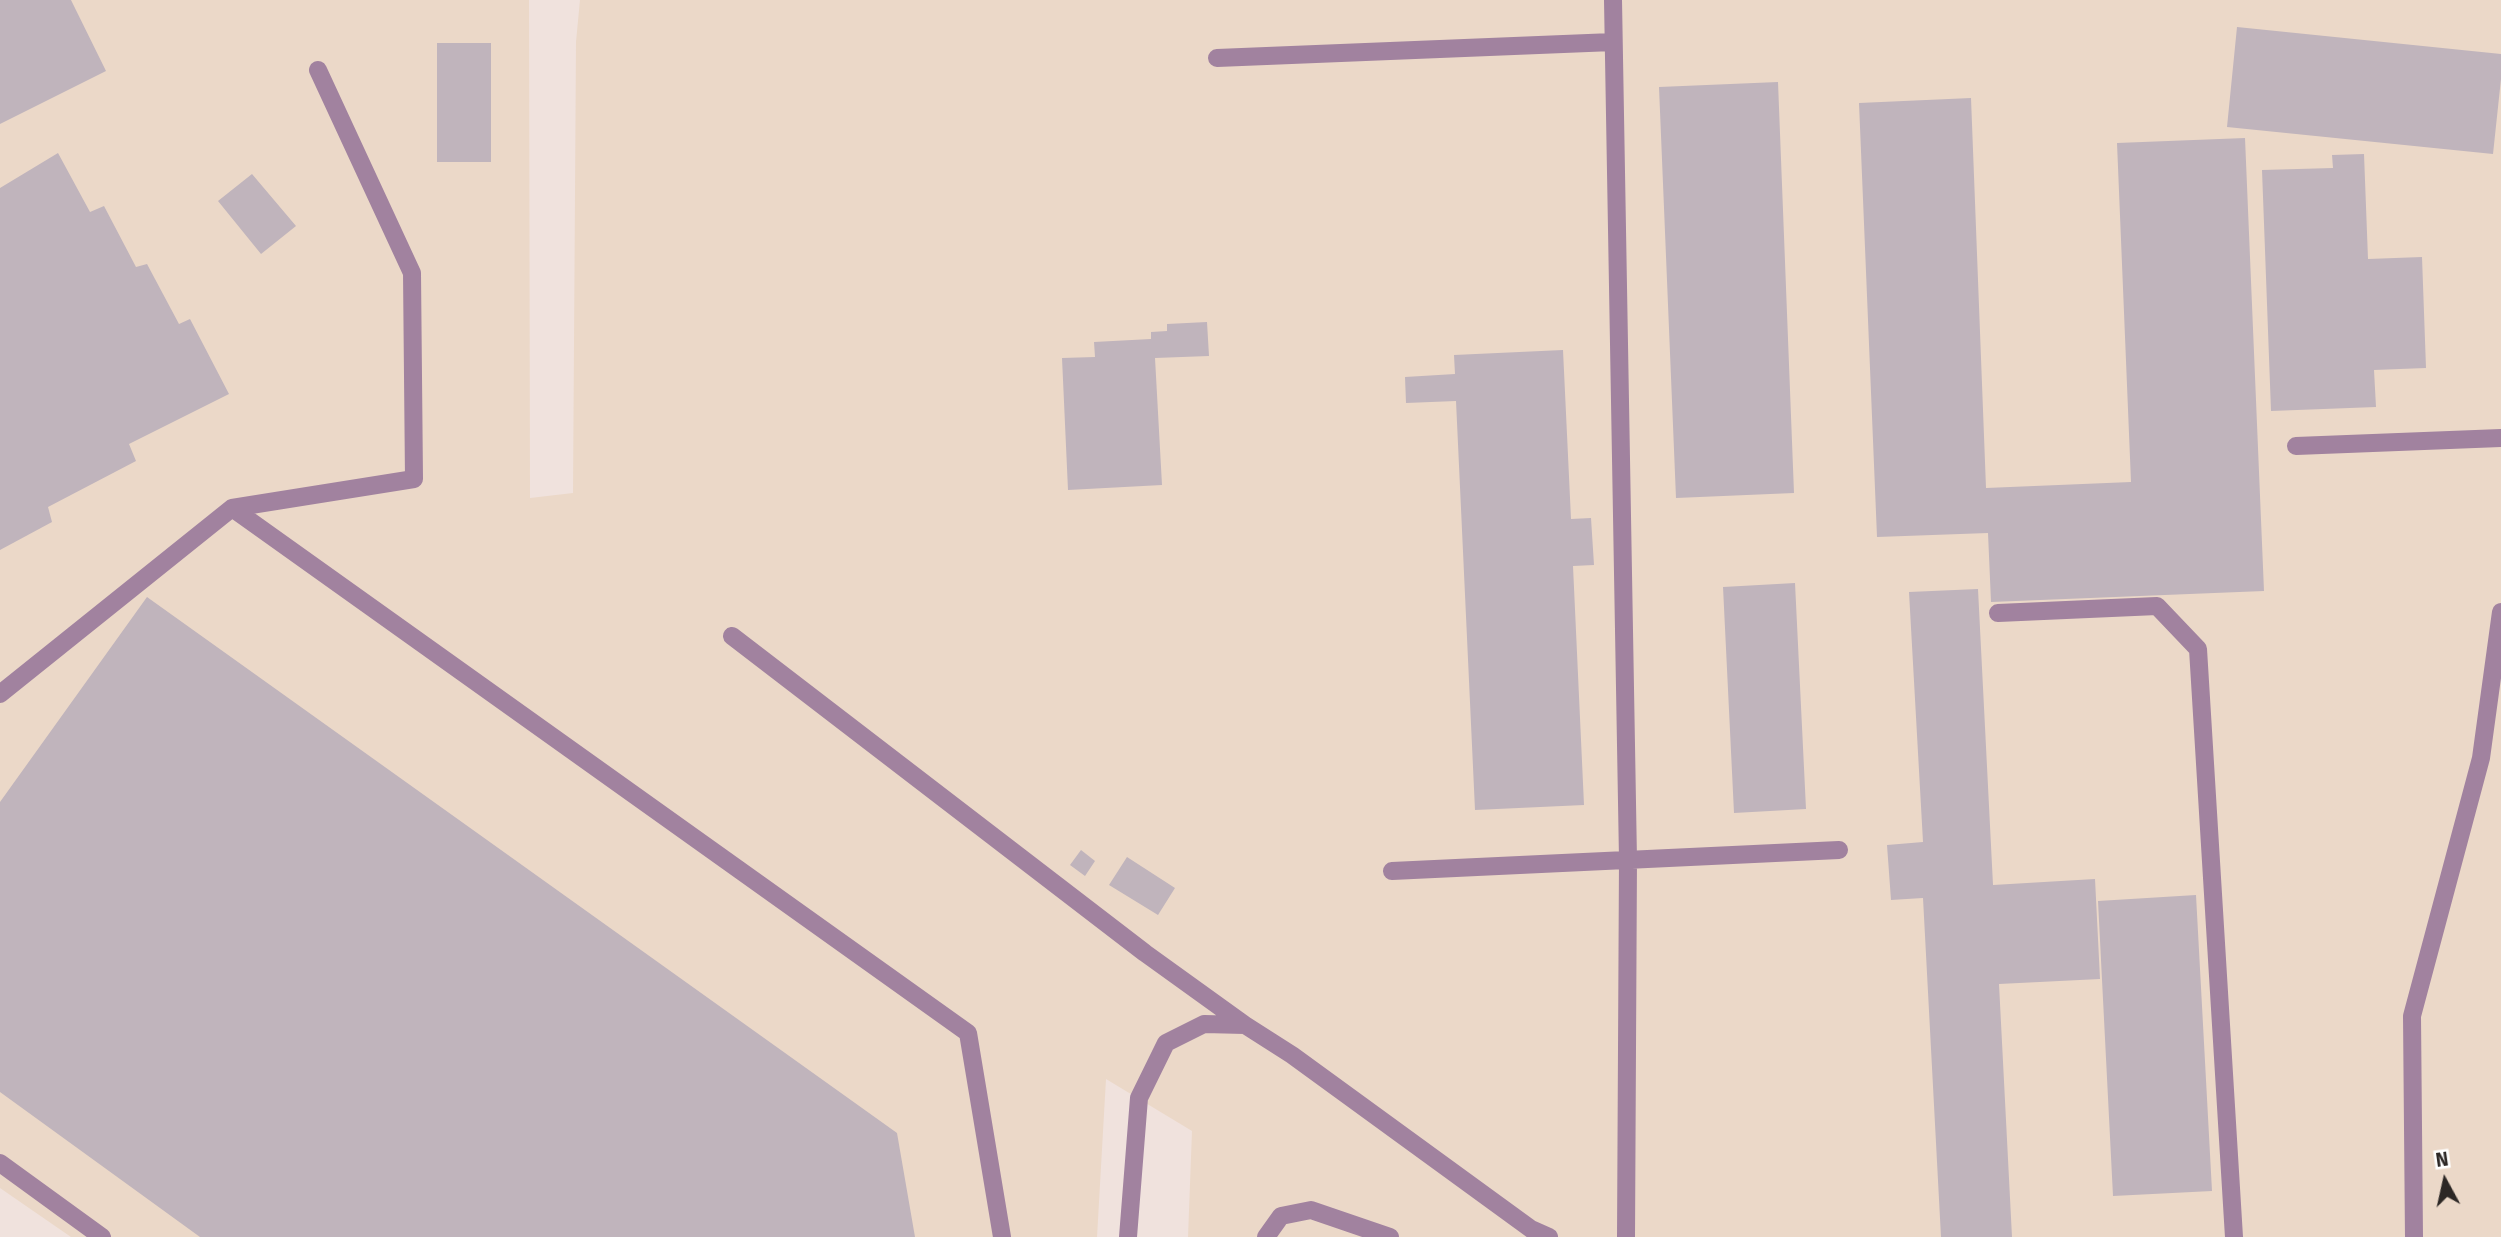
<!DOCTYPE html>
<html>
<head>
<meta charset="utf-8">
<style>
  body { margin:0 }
  #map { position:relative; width:2501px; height:1237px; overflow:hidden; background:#f0e2dd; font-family:"Fira Sans",sans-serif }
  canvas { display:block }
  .north { position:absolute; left:2410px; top:1146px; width:70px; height:70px; -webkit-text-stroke:5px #fff; paint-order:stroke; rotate:352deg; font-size:19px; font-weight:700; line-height:28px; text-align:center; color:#2c2725 }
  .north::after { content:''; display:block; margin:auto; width:24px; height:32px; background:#2c2725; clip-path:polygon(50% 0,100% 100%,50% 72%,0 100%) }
</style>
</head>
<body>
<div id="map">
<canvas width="2501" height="1237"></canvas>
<div class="north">N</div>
</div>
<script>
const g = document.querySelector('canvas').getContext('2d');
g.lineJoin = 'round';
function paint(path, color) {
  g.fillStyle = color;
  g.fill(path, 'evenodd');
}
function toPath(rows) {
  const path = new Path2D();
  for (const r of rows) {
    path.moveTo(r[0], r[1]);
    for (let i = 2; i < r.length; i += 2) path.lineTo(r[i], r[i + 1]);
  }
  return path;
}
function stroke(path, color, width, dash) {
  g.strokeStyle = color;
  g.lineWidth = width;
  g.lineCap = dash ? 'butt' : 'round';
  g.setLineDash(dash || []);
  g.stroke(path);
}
const industrial = toPath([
  [0,0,529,0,530,498,573,493,576,42,580,0,2501,0,2501,1237,1188,1237,1192,1131,1106,1079,1097,1237,71,1237,0,1188]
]);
const building = toPath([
  [0,0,71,0,106,71,0,124],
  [2237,27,2501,54,2501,79,2493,154,2227,127],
  [437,43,491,43,491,162,437,162],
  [1778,82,1794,493,1676,498,1659,87],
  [1971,98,1986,488,2131,482,2117,143,2245,138,2264,591,1991,602,1988,533,1877,537,1859,103],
  [58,153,90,212,104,206,136,267,147,264,179,324,190,319,229,394,129,444,136,461,48,507,52,522,0,550,0,188],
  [2364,154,2368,259,2422,257,2426,368,2374,370,2376,407,2271,411,2262,170,2333,168,2332,155],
  [252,174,296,226,261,254,218,201],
  [1207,322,1209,356,1155,358,1162,485,1068,490,1062,358,1095,357,1094,342,1151,339,1151,332,1167,331,1167,324],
  [1563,350,1571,519,1591,518,1594,565,1573,566,1584,805,1475,810,1456,401,1406,403,1405,377,1455,374,1454,355],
  [1795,583,1806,809,1734,813,1723,587],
  [1978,589,1993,885,2095,879,2100,979,1999,984,2012,1237,1941,1237,1923,898,1891,900,1887,845,1923,842,1909,592],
  [147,597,897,1133,915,1237,200,1237,0,1092,0,802],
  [1081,850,1095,861,1085,876,1070,865],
  [1127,857,1175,888,1158,915,1109,885],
  [2196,895,2212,1191,2113,1196,2098,901]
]);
const minor = toPath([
  [1613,0,1628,859,1626,1237],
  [1217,58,1613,42],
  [2296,446,2501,438],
  [232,508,968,1033,1002,1237],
  [1998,613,2157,606,2198,649,2234,1237],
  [732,636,1145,953,1245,1025],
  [0,694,232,508,414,479,412,273,318,70],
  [1392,871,1839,850],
  [0,1163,102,1237],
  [1128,1237,1139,1098,1166,1043,1204,1024,1245,1025,1292,1055,1531,1229,1549,1237],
  [1266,1237,1281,1216,1311,1210,1390,1237],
  [2414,1237,2412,1016,2481,758,2501,612]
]);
paint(industrial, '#ebd8c8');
paint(building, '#c0b4bc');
stroke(minor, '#a1829f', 18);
</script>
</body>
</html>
